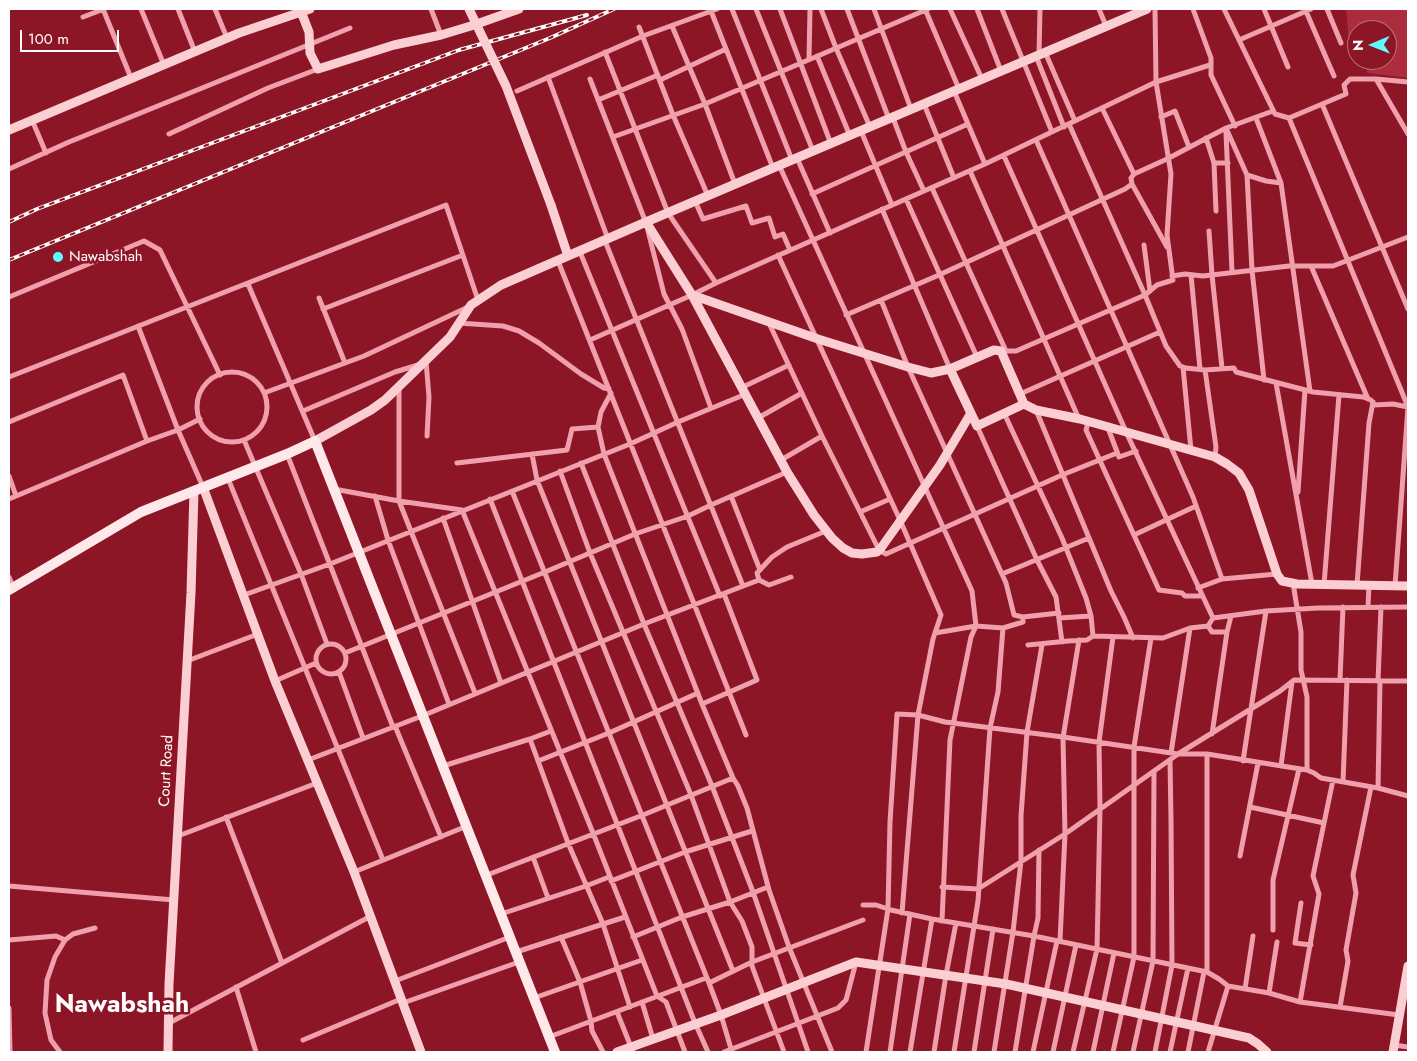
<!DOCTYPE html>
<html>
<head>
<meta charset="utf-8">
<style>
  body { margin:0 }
  #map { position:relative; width:1417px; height:1061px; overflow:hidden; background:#8c1626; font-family:Jost,sans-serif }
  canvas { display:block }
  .frame { position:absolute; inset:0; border:10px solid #fff; pointer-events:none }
  .north { position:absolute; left:1347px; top:20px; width:50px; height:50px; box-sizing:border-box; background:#8c1626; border:1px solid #ba737d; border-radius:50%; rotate:269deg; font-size:14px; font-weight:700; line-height:20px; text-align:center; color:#fff }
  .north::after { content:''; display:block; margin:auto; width:18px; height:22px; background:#5efcff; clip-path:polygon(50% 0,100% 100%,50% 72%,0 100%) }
  .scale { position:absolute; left:20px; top:30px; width:99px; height:22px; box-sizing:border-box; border:2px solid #fff; border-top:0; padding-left:6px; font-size:15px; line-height:18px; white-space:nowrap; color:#fff; -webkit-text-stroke:4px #8c1626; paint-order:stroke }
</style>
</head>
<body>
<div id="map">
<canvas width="1417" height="1061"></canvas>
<div class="frame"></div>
<div class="north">N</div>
<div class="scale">100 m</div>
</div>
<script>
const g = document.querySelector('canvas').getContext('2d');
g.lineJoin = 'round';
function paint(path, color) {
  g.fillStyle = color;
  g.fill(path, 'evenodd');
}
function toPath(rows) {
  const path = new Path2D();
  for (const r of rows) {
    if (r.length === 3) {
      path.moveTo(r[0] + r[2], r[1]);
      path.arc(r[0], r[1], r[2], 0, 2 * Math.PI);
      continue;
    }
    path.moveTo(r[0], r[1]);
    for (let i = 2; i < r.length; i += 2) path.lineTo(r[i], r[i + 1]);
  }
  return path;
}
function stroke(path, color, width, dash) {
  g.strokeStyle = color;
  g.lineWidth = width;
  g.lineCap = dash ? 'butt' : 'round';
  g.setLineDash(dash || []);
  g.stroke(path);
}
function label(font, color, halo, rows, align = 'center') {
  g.font = font + ' Jost,sans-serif';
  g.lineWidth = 5;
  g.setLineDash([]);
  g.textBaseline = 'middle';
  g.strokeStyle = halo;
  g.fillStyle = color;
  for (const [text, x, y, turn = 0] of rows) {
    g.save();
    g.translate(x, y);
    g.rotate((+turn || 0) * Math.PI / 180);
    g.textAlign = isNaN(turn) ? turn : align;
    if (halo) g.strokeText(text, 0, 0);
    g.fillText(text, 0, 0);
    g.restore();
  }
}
const green = toPath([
  [1346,9,1408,9,1408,78,1367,73,1367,60,1387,60,1387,30,1357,30,1357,51,1350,51]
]);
const street = toPath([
  [103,9,131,78],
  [141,9,164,65],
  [178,9,195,52],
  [215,9,227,38],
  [431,9,441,35],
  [732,9,792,160],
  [756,9,813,151],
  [780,9,831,144],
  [821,9,836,48,870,127],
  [847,9,889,119],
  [874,9,911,109],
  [925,9,959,89],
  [950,9,982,79],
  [977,9,1001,71],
  [1002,9,1052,132],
  [1099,9,1106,26],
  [1193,9,1211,58,1211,75,1235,126],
  [1224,9,1275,114,1289,118,1346,94,1344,85,1350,79,1376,79,1408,82],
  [1264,9,1288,67],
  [1305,9,1334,76],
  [1327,9,1341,43],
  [711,11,773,168],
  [83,17,104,9],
  [672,26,705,104,735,184],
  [639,27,673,115,708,196],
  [1239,40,1311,9],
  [605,52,668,213,716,283],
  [1045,52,1075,121],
  [1039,55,1040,9],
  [817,56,850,136],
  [1036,56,1064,127],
  [809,59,810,9],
  [548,77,608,239],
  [590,79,646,223],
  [1376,79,1408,134],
  [660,80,726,49],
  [517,91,643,36,717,9],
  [954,91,985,164],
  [598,100,658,75],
  [924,104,954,178],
  [1322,104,1408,309],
  [1102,108,1134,174],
  [1161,117,1175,111,1189,147],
  [893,118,906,152,924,191],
  [1256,118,1281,183,1310,391],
  [1289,118,1408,407,1395,586],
  [32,120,46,153],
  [1069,124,1145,295,1166,346,1180,366,1186,368,1205,370,1234,368,1236,372,1313,392,1363,397,1371,400,1374,405,1393,404,1408,407],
  [1226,128,1247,175,1252,270,1264,380],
  [861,131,892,205],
  [1226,133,1232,272],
  [169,134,268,88,318,69],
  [613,137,705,104,928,9],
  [1206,138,1214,163,1216,211],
  [1036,140,1193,497,1222,579],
  [1004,156,1127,434,1213,618,1208,626],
  [797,158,830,233],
  [1214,163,1228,163],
  [779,165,972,591,976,626,971,637,950,740,942,921],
  [9,169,69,142,350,28],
  [970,171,1079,419],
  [1247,175,1266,181,1281,183],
  [1132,184,1167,247],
  [932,188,1006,351],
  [812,194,968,124],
  [906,199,977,357],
  [695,201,703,219,746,206,752,223,769,218,775,237,783,234,790,250],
  [882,209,950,369],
  [648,231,664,294,682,329,711,408],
  [1209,231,1212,275,1222,368],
  [605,241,743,586],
  [1144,245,1150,291],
  [580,252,720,596],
  [778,255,900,520,941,615,933,639,918,715,902,913],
  [558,261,746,735],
  [1311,266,1368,399],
  [1191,275,1200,369],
  [1172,276,1185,274,1203,276,1289,266,1333,266,1408,237],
  [248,284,315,441],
  [9,297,144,241,160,250,220,375],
  [319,298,345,363],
  [881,300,908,367,1006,583,1014,615,1023,617],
  [323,309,463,255],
  [846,315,939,275,1125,189,1132,184,1131,178,1134,174,1167,159,1226,128,1273,111],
  [768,321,822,436,879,550,886,554,1062,475,1117,453],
  [458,323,503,326,519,331,539,343,581,374,604,388,609,389],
  [138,326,178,430,203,487],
  [590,340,692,295,716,283,985,164,1156,82,1210,65],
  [1001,351,1016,351,1145,295,1157,285,1173,280,1167,235,1171,174,1156,82,1155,9],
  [426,361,429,397,427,436],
  [1183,367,1191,450],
  [1205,370,1216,447,1215,457],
  [232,407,35],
  [9,377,446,205,478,300],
  [1276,383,1312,584],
  [743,387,789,365],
  [399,388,399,501,475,693],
  [264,393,364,356,466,308],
  [1020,394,1160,332],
  [1036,410,1111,591,1124,617,1133,638],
  [303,411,395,372,418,365],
  [1004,413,1062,538,1086,598,1091,616,1093,636],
  [758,418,802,393],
  [9,422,123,375,147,441],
  [1088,423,1086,430,1159,590,1182,593,1185,596,1202,596],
  [977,426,1037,560,1056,597,1062,642],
  [1108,428,1119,457,1136,451],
  [244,440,301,574,327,644],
  [287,454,393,727],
  [532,454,537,480,733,971],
  [781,460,822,436],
  [457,463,567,450,572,429,598,427],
  [581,463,644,624,712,786,753,892,808,1052],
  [560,471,590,553,691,795,730,902,682,917,633,937],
  [9,476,16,496],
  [227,476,383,860],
  [334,489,399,501,462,510,593,833,657,996,666,1002,685,1052],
  [512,491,709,983,721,1015,732,1052],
  [1298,492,1305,390],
  [375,496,388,540,449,704],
  [731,496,760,570],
  [9,499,147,441,178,430,200,419],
  [490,499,695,1023,708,1052],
  [860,512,890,499],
  [443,518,501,683],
  [1134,535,1196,506],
  [1002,574,1089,538],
  [9,577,13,587],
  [759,580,769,585,791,577],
  [1293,583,1301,632,1301,670,1307,697,1307,770],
  [1324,585,1339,395],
  [1357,585,1369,423,1373,402],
  [1198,588,1222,579,1277,574],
  [244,595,330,564,630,444,678,422,746,394],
  [1368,607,1369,585],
  [1059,618,1091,616],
  [1213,618,1266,611,1318,608,1408,607],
  [935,633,976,626,1003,628,1023,622,1023,617,1059,613],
  [331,659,15],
  [1028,645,1068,641,1087,640,1093,636,1163,638,1190,628,1208,626,1212,632,1227,632],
  [345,653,545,572,635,534,688,516,711,505,787,472],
  [187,661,258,634],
  [339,672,363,738],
  [1340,680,1343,607],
  [275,681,316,663],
  [1378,681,1381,607],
  [702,704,757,680,724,594],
  [395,726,441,837],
  [1212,734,1227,632,1231,616],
  [530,739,568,843,603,924,630,1007],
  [1171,753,1190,628],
  [1207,754,1207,972],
  [308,760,422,716,644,624,759,580,757,573,772,557,787,547,826,531],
  [538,761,609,733,698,693],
  [1243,761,1266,611],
  [443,766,530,739,551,731],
  [1281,766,1292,682],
  [733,778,738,786,747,808,769,890,789,947,832,1052],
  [1343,782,1347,680],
  [1378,788,1380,681],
  [1250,807,1324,823],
  [226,817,282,963],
  [178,836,317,783],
  [1240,856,1258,763],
  [533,857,548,898],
  [354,872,467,826],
  [487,875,643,815,733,778,702,704,604,454,598,427,601,412,611,393],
  [611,881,685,852,752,831],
  [9,886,174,900],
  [768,887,730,902,742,921,752,947,752,966,784,1052],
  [942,887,978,889,1065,834,1178,754,1280,691,1294,680,1408,681],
  [1301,903,1295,943,1311,945],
  [863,905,876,905,891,910,932,919,1034,936,1207,972,1219,979,1228,986,1269,993,1300,1002,1399,1015],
  [501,914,586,886,609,877],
  [1273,930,1273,880,1299,769],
  [561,937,580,982,591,1021,592,1031,603,1052],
  [9,940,56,936,65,940],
  [1060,941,1065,834,1063,738,1079,640],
  [516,952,625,917],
  [395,981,510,937],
  [709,983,752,962,863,920],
  [236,987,256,1052],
  [1245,989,1253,936],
  [1269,993,1277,942],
  [534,998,642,960],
  [642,1002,653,1039],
  [1300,1002,1319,894,1313,876,1333,780],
  [403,1003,519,962],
  [1340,1007,1348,961,1346,950,1356,893,1353,875,1371,787],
  [9,1008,10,1052],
  [617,1012,633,1052],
  [169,1023,371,916],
  [549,1037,706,978],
  [303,1040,401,999],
  [1394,1045,1408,1047],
  [60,1052,51,1040,45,1013,47,980,55,957,65,940,73,934,95,928],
  [724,1052,838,1008,846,1000,856,962],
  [866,1052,888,909,890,822,897,714,918,715,945,722,1063,737,1178,754,1207,754,1307,770,1314,773,1321,778,1378,788,1408,796],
  [890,1052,910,914],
  [910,1052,932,919],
  [934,1052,946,975,956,923],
  [954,1052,978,901,990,728,998,692,1003,628],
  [974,1052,993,929],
  [994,1052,1013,932,1021,861,1021,816,1027,732,1042,645],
  [1015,1052,1034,936,1038,918,1039,850],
  [1033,1052,1057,941],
  [1053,1052,1076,945],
  [1073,1052,1097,949,1100,809,1099,742,1113,637],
  [1093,1052,1114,953],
  [1113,1052,1134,957,1134,747,1151,638],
  [1133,1052,1153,961,1154,771],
  [1155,1052,1172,965,1171,820,1170,760],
  [1170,1052,1188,968],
  [1188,1052,1204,972],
  [1208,1052,1228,986]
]);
const secondary = toPath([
  [300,9,309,32,310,53,318,69,394,45,441,35,474,25,519,9],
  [9,130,239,33,310,9],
  [551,205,568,256],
  [646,222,692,295,787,472,814,515,832,538,843,548,852,553,862,554,877,552,881,548,940,465,971,413],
  [692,295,818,339,908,367,931,373,950,369],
  [1024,404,977,426,950,369,994,350,1001,351,1024,404,1036,410,1080,419,1215,457,1227,464,1239,473,1249,490,1277,574,1282,581,1297,584,1408,586],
  [315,441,371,410,385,400,450,337,471,305,501,285,646,222,1147,9],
  [203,487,275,681,354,872,421,1052],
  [168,1052,169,984,191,593,194,491],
  [617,1052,721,1015,856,962,1006,984,1249,1038,1258,1044,1267,1052],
  [1393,1052,1408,966]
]);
const primary = toPath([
  [9,590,141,512,287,454,315,441,555,1052]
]);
const rail = toPath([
  [9,222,37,209,459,50,587,15],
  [9,260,550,38,614,9]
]);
const secondaryBridge = toPath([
  [469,9,506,86,551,205]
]);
const markers = [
  [58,257,6,"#5efcff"]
];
const poiNames = [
  ["Nawabshah",69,257]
];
const streetNames = [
  ["Court Road",167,771,-87]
];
const townNames = [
  ["Nawabshah",122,1006]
];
paint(green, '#ac2c3e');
stroke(street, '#efa0ac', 5);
stroke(secondary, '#faced3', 9);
stroke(primary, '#ffe8ea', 10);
stroke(rail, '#fff', 4);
stroke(rail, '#8c1626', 2, [5.5]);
stroke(secondaryBridge, '#faced3', 9);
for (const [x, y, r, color] of markers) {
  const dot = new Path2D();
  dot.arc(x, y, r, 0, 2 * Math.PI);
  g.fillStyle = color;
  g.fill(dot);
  stroke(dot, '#8c1626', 2);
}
label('15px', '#fff', '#8c1626', poiNames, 'left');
label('15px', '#fff', '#8c1626', streetNames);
label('bold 25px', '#fff', '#8c1626', townNames);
</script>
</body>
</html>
